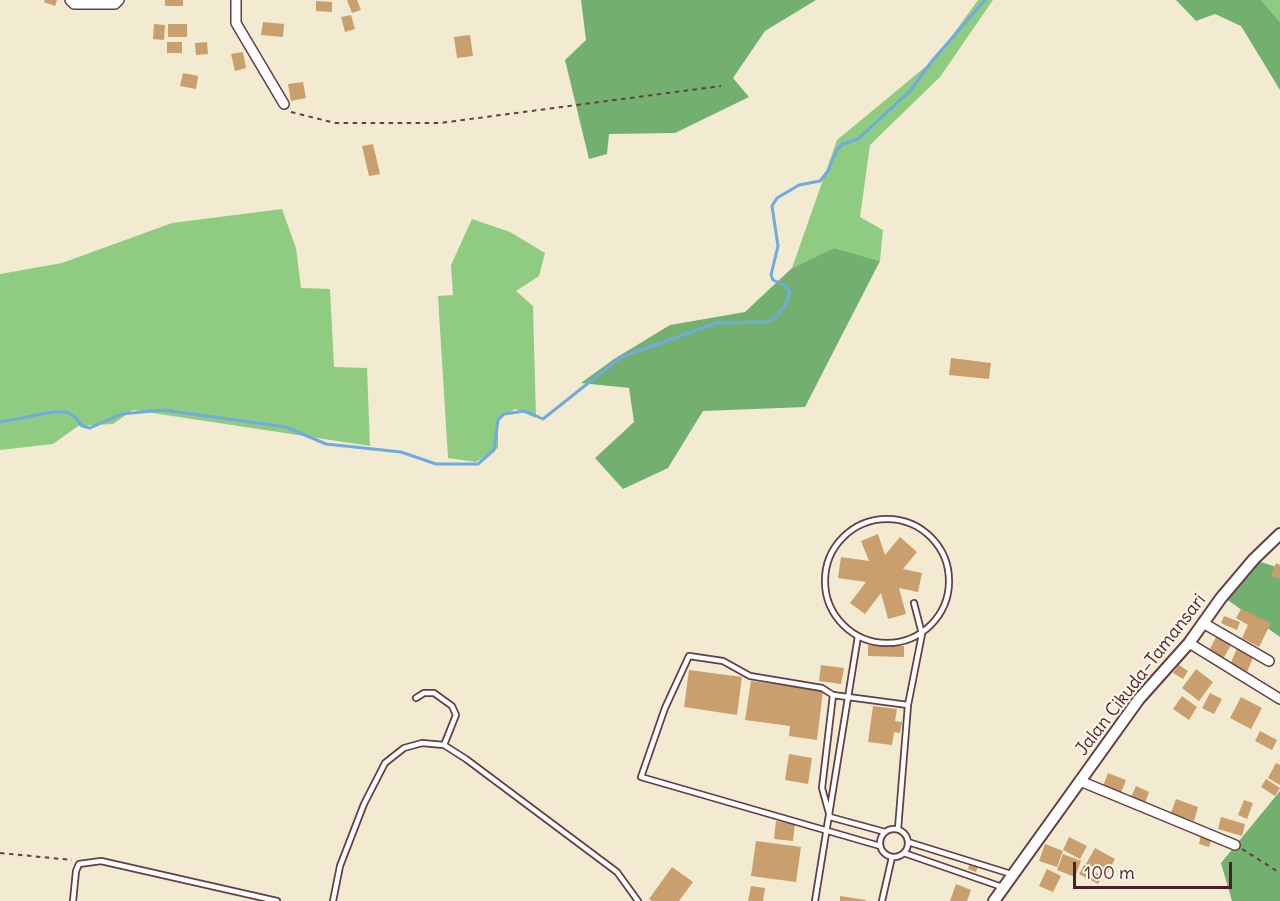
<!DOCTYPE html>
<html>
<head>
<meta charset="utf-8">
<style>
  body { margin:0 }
  #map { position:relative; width:1280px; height:901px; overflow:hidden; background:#f3ebd1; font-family:Delius,sans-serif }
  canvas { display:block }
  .scale { position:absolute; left:1073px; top:862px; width:159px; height:27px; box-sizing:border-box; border:3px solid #4a1f2b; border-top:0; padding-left:8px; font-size:18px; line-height:21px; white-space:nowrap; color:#4a1f2b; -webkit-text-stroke:4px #fcf5e5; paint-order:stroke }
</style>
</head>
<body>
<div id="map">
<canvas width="1280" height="901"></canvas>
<div class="scale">100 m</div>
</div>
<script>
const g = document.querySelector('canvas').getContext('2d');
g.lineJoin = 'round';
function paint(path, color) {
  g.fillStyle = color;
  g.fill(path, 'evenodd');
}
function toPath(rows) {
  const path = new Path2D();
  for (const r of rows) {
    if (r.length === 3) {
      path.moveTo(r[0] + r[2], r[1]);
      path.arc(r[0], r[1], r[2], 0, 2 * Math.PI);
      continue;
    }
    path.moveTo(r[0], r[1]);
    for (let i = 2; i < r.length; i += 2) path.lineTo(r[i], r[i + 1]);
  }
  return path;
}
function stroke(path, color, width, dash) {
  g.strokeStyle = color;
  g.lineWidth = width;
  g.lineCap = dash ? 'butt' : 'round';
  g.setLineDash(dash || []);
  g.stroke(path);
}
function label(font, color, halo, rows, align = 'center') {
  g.font = font + ' Delius,sans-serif';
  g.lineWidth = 4.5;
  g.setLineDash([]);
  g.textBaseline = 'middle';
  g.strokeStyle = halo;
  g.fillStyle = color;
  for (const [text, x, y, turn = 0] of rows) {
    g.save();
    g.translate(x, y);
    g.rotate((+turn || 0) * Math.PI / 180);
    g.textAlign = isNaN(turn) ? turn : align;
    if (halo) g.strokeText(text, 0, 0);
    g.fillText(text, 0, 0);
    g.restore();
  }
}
const green = toPath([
  [978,0,993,0,940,77,870,145,860,217,883,230,880,261,834,248,792,268,837,140,936,58],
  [1261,0,1280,0,1280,22],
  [282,209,296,248,301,288,330,289,334,367,367,368,370,446,133,410,113,424,78,426,53,444,0,450,0,274,62,263,172,223],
  [472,219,510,232,545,253,539,276,516,291,533,306,536,418,515,409,498,419,498,448,476,462,448,458,438,296,453,295,451,265]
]);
const forest = toPath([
  [581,0,816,0,765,31,733,78,749,97,675,133,609,134,607,154,589,159,565,60,586,40],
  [1176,0,1261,0,1280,22,1280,90,1241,26,1215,14,1196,21],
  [834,248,880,261,805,407,703,411,668,468,623,489,595,458,634,422,629,388,581,383,614,359,670,325,745,312,792,268],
  [1251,559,1280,568,1280,637,1222,596],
  [1280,791,1280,901,1232,901,1221,863]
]);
const stream = toPath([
  [0,422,53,412,67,412,74,416,82,426,90,428,121,414,163,410,286,427,326,444,401,452,436,464,478,464,494,450,498,420,504,414,525,411,543,419,621,357,717,323,766,322,775,318,786,304,790,292,784,285,773,280,771,275,778,246,772,206,777,198,799,185,820,181,828,171,837,150,843,144,858,139,910,91,932,61,985,0]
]);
const building = toPath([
  [45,0,57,0,55,6,44,2],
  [165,0,183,0,183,6,165,6],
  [347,0,357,0,361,10,352,13],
  [316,1,332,2,332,12,316,11],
  [351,15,355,29,345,32,341,17],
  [263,22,284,24,283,37,261,35],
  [154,24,165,25,164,40,153,39],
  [168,24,187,24,187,37,168,37],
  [470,35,473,56,457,58,454,37],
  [167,42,182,42,182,53,167,53],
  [207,42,208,54,196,55,195,43],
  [243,52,246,68,235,71,231,54],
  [183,73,198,76,196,89,180,86],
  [303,82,306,98,291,101,288,84],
  [373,144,380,174,369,176,362,146],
  [951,358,991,363,989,379,949,375],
  [878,534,885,555,900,537,917,552,903,569,922,573,918,592,899,588,906,614,888,619,881,593,865,614,850,603,866,582,838,578,841,557,869,561,861,541],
  [1276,563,1280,565,1280,579,1271,576],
  [1241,609,1271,623,1259,647,1242,638,1248,625,1236,618],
  [1224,616,1240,622,1237,630,1221,623],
  [1216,637,1231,645,1222,661,1208,653],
  [868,645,904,646,904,657,868,656],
  [1237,648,1254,655,1247,672,1230,665],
  [821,665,844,668,841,684,819,681],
  [1179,665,1188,671,1183,679,1173,673],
  [1196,669,1213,682,1199,701,1182,688],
  [689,670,742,677,737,715,684,707],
  [751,681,823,691,817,740,789,736,790,726,745,720],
  [1210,693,1222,699,1214,714,1202,708],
  [1182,696,1197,707,1189,720,1173,709],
  [1241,697,1262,708,1251,729,1230,718],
  [873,706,897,709,895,721,902,722,900,733,894,732,892,745,868,742],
  [1260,731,1277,740,1272,750,1255,741],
  [789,754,812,758,808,784,785,780],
  [1276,763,1280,765,1280,785,1268,778],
  [1108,773,1126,780,1121,793,1103,786],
  [1266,779,1280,788,1275,796,1261,787],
  [1136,786,1149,792,1145,803,1131,797],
  [1176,799,1198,807,1194,821,1171,813],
  [1244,800,1253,803,1247,819,1238,815],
  [1221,817,1245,824,1242,836,1218,829],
  [776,821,795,824,793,841,774,839],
  [1201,834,1212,837,1209,847,1199,844],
  [1069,837,1087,846,1080,859,1063,850],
  [756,841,801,847,796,882,751,876],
  [1045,844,1063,851,1057,867,1039,861],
  [1095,848,1115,859,1107,874,1086,864],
  [1063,854,1081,861,1075,877,1057,870],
  [970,862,978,865,976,872,968,869],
  [1084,865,1102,876,1098,884,1079,874],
  [672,867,693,882,679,901,652,901,649,899],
  [1047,869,1061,876,1053,892,1039,886],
  [956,884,971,890,967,901,950,901],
  [751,886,765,888,763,901,748,901],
  [840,896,866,900,866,901,840,901]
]);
const path = toPath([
  [291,112,335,123,440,123,721,86],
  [1242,849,1280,873],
  [0,853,72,860]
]);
const service = toPath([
  [887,581,62],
  [833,695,908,705],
  [416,698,424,693,434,693,452,706,456,715,444,745],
  [830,817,822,788,833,695,822,688,750,676,723,661,689,656,665,708,641,777,880,846],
  [830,817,885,832],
  [898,829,908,705,922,634,914,603],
  [894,843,14],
  [908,842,1011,874],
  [904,853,1002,887],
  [73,901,76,871,79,864,101,861,277,901],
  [333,901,340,866,364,804,385,763,404,748,422,743,444,745,466,759,617,872,638,901],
  [815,901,858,636],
  [882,901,892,857]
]);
const minor = toPath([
  [70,0,74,4,115,4,119,0],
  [236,0,236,23,284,104],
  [1203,623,1269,661],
  [1189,643,1280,699],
  [1080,781,1235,845]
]);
const tertiary = toPath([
  [994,901,1139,699,1189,643,1221,598,1254,559,1280,534]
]);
const streetNames = [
  ["Jalan Cikuda–Tamansari",1141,675,-52]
];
paint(green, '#8fcc81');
paint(forest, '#73b06f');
stroke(stream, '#6faae0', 3);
paint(building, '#c99f6e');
stroke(service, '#633e44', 8);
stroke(minor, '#633e44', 12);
stroke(tertiary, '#633e44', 14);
stroke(path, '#633e44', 2, [4.5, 4.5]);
stroke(service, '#fff', 4.5);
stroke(minor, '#fff', 9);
stroke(tertiary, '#fff', 10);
label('18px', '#4a1f2b', '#fcf5e5', streetNames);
</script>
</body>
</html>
